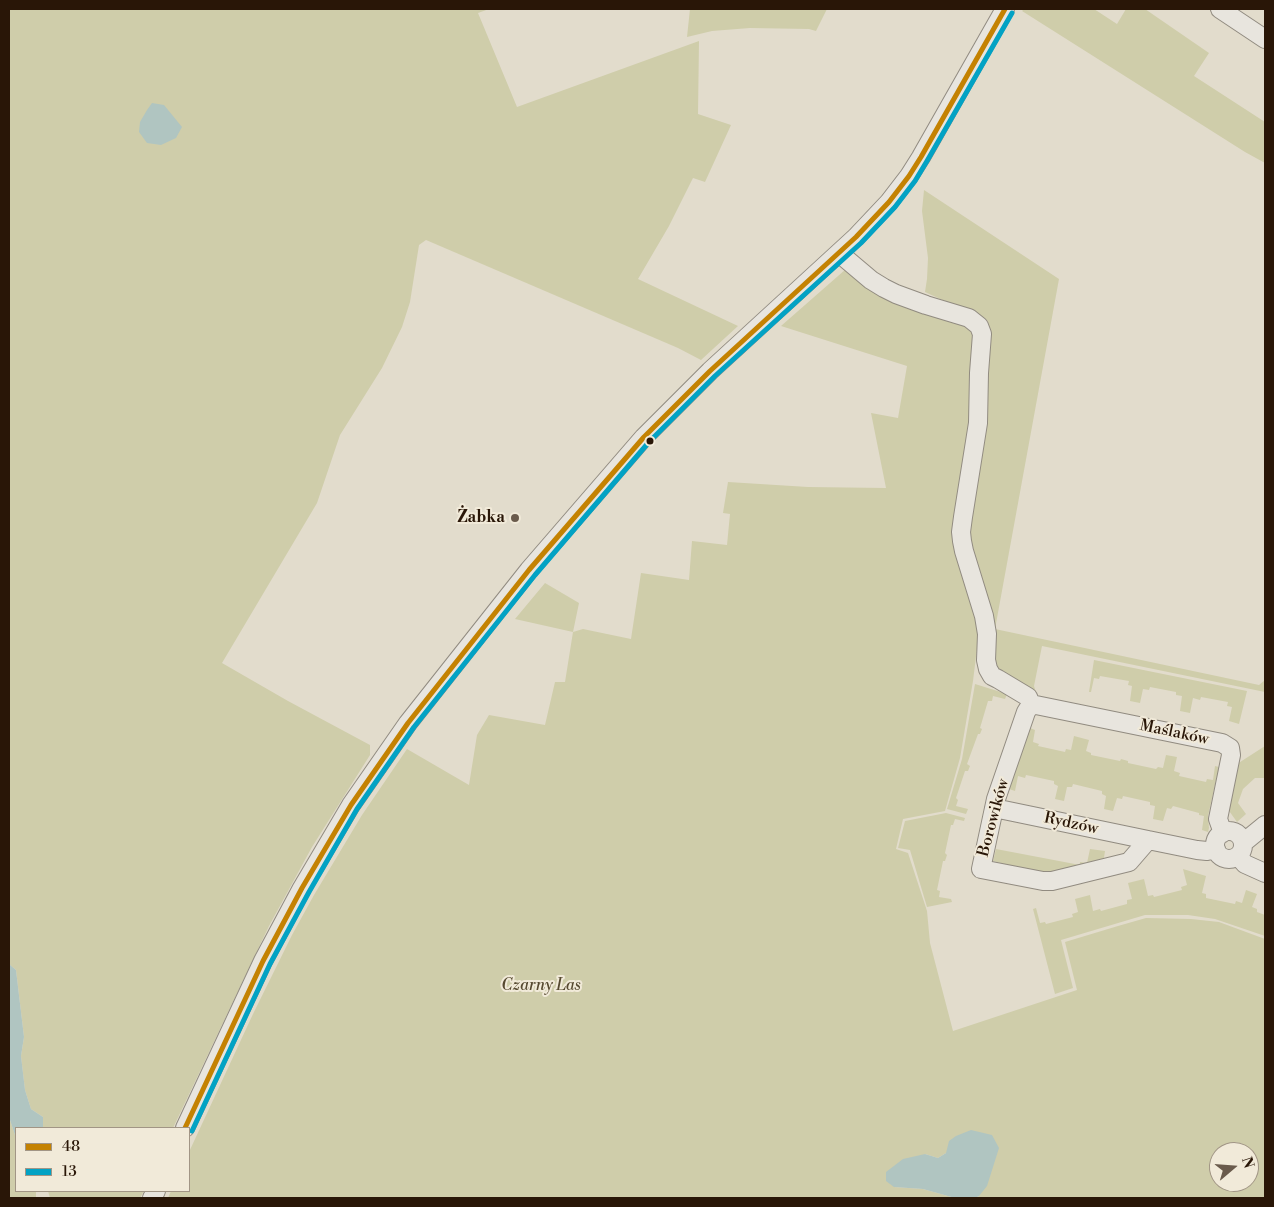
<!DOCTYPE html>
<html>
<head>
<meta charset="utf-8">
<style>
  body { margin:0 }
  #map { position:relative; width:1274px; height:1207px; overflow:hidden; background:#e2dccc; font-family:"Libre Bodoni",serif }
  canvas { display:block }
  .frame { position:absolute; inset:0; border:10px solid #291607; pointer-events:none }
  .legend { position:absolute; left:15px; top:1127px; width:175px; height:65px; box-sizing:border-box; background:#f1ead9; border:1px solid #a19585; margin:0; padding:6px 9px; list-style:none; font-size:15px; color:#291607 }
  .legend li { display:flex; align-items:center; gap:10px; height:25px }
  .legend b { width:25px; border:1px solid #a19585 }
  .north { position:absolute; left:1209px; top:1142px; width:50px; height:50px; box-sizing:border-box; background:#f1ead9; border:1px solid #a19585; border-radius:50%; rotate:72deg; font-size:14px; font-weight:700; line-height:20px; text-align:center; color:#291607 }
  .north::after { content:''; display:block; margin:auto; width:18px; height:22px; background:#6a5b4c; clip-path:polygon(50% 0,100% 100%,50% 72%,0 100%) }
</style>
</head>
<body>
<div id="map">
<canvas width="1274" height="1207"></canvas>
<div class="frame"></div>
<ul class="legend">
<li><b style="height:6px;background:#c48202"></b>48</li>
<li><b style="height:6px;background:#02a2c4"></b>13</li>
</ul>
<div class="north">N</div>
</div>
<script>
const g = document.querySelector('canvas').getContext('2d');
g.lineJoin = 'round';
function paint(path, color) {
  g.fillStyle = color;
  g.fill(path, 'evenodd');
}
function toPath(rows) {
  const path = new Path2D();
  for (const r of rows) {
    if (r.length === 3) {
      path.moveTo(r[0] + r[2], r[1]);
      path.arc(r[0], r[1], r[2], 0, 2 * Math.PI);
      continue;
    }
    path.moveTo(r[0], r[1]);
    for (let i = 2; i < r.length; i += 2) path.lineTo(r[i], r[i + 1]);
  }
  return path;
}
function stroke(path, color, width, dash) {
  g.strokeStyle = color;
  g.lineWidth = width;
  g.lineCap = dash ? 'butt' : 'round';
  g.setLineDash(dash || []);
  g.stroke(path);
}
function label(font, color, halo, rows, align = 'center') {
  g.font = font + ' "Libre Bodoni",serif';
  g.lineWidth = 4;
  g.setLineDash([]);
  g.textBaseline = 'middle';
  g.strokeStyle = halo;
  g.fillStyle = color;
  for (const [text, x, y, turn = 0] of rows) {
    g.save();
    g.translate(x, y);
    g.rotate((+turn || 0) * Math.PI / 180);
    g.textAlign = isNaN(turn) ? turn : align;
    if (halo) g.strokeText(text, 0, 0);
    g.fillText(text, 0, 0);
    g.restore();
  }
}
const green = toPath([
  [9,9,489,9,478,13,517,107,699,41,698,114,731,125,705,182,693,178,669,226,638,279,738,326,701,360,678,348,426,240,419,245,410,302,402,327,382,368,340,435,317,503,222,663,288,701,370,745,370,755,312,847,269,926,173,1128,43,1128,43,1117,31,1109,25,1090,21,1056,24,1037,16,970,9,964],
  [690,9,827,9,816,31,809,29,750,28,712,31,687,37],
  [1024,9,1094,9,1117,24,1126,9,1145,9,1209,53,1194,76,1265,122,1265,163,1245,152,1022,11],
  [924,190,1059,279,995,629,1259,685,1265,680,1265,692,1042,646,1034,686,1037,696,997,674,966,535,982,425,988,321,925,292,927,279,928,258,922,211],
  [846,269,970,325,975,333,974,388,952,533,954,545,979,632,973,681,960,758,945,811,903,819,896,849,908,853,927,911,930,943,953,1031,1077,990,1065,942,1118,926,1146,918,1191,919,1219,922,1265,939,1265,1198,975,1198,979,1196,946,1153,938,1158,925,1154,894,1187,923,1189,955,1198,168,1198,171,1191,189,1191,189,1152,253,1014,292,935,314,895,362,815,407,749,469,785,477,735,489,715,545,725,555,682,565,682,573,632,515,619,545,583,579,603,573,632,583,629,631,639,641,573,689,580,692,541,727,545,730,514,723,513,728,482,808,487,886,488,871,413,898,418,907,366,781,326],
  [1219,1152,1249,1152,1249,1182,1219,1182],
  [1094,660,1247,691,1239,724,1229,721,1232,707,1227,706,1228,702,1201,697,1200,700,1193,698,1190,713,1180,711,1182,696,1176,695,1176,692,1150,687,1149,690,1143,689,1140,703,1130,701,1132,686,1128,685,1129,681,1100,676,1099,679,1094,678,1091,692,1089,692],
  [975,684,1007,694,1005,699,993,696,992,701,988,701,980,728,982,729,980,734,978,734,967,764,970,766,968,771,965,771,956,798,958,800,956,806,968,809,966,814,947,809,962,759],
  [1030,728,1035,730,1033,742,1039,744,1038,746,1065,752,1066,749,1071,750,1074,736,1089,740,1086,751,1091,753,1091,755,1120,761,1121,759,1128,761,1128,763,1156,769,1158,767,1163,768,1166,755,1177,757,1174,771,1180,773,1179,776,1206,782,1207,779,1213,780,1215,766,1219,767,1208,816,1209,828,1208,832,1202,830,1204,816,1199,815,1199,813,1173,806,1171,809,1167,808,1163,821,1153,819,1155,806,1150,805,1150,802,1123,796,1122,799,1117,798,1113,811,1104,809,1106,796,1102,794,1102,791,1073,784,1072,787,1067,787,1064,801,1055,799,1058,786,1054,784,1054,781,1026,775,1025,778,1018,776,1015,791,1009,789],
  [1265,746,1265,778,1255,778,1243,789,1238,803,1246,814,1237,822,1227,808,1237,764],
  [946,813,965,818,964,821,955,819,953,825,951,825,945,853,947,855,945,861,943,861,937,890,940,891,939,897,951,899,952,902,927,907,910,850,898,848,905,821],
  [996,849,1080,865,1080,862,1087,863,1090,849,1105,851,1103,864,1050,876,993,861],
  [1183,869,1206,876,1202,893,1206,894,1206,898,1235,904,1236,901,1242,903,1246,890,1257,894,1252,907,1257,909,1257,912,1265,915,1265,936,1215,919,1188,915,1145,915,1061,940,1073,988,1055,994,1033,909,1036,908,1040,923,1045,922,1046,924,1073,917,1072,914,1078,912,1075,899,1090,895,1093,911,1100,909,1101,911,1127,904,1127,900,1132,899,1128,883,1144,879,1148,896,1153,895,1154,897,1182,890,1181,887,1187,885],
  [9,1117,16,1138,16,1191,36,1191,36,1198,9,1198],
  [48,1191,144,1191,140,1198,50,1198]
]);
const water = toPath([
  [152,103,164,105,182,127,176,138,161,145,147,143,139,132,140,122,147,110],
  [9,964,16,970,24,1037,21,1056,25,1090,31,1109,43,1117,43,1128,16,1128,16,1138,9,1117],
  [971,1130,992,1135,999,1148,987,1186,979,1196,975,1198,955,1198,923,1189,894,1187,886,1181,886,1172,903,1159,925,1154,938,1158,946,1153,949,1141,956,1136]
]);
const minor = toPath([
  [1220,9,1265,39],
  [839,253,871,280,884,288,896,294,926,305,969,318,979,326,982,334,979,373,978,423,963,517,961,532,962,541,964,551,984,616,987,634,986,660,988,669,992,676,998,679,1028,697,1031,704,1026,712,996,799,981,869,1043,881,1052,881,1129,862,1148,840,1197,850,1207,851,1216,849],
  [1031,704,1222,743,1230,748,1231,755,1218,819,1223,833],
  [994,808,1148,840],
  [1229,845,14],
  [1243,843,1265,825],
  [1238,856,1245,864,1265,873],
  [185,1128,263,961,302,888,351,805,408,723,529,570,644,437,710,371,856,237,889,202,909,176,921,157,1005,9],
  [152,1198,156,1191]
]);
const bus1 = toPath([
  [185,1128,263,961,302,888,351,805,408,723,529,570,644,437,710,371,856,237,889,202,909,176,921,157,1005,9]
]);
const bus2 = toPath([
  [192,1131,270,964,309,892,357,809,414,727,535,575,649,442,715,376,861,243,895,207,915,181,927,161,1012,13]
]);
const markers = [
  [650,441,4.5,"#291607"],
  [515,518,5,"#6a5b4c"]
];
const poiNames = [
  ["Żabka",505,518]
];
const streetNames = [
  ["Maślaków",1174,733,12],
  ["Borowików",994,818,-75],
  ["Rydzów",1071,824,12]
];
const parkNames = [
  ["Czarny Las",541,986]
];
paint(green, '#cfcdaa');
paint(water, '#b0c5c1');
stroke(minor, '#918b80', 20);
stroke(minor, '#e8e5de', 18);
stroke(bus1, '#c48202', 5);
stroke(bus2, '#02a2c4', 5);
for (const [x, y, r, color] of markers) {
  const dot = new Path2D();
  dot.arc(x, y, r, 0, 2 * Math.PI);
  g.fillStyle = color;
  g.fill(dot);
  stroke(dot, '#f1ead9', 2);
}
label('bold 16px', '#291607', '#f1ead9', poiNames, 'right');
label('16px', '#291607', '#f1ead9', streetNames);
label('italic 16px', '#564930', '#f1ead9', parkNames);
</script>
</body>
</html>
